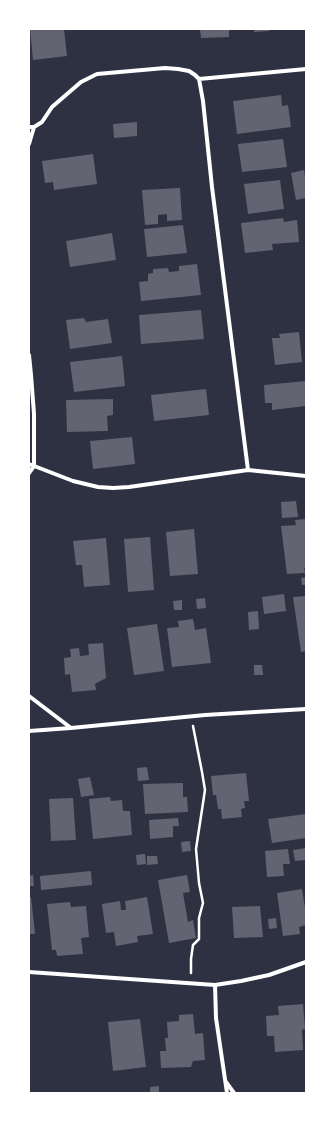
<!DOCTYPE html>
<html>
<head>
<meta charset="utf-8">
<style>
  body { margin:0 }
  #map { position:relative; width:335px; height:1122px; overflow:hidden; background:#2d3142; font-family:"Open Sans",sans-serif }
  canvas { display:block }
  .frame { position:absolute; inset:0; border:30px solid #fff; pointer-events:none }
</style>
</head>
<body>
<div id="map">
<canvas width="335" height="1122"></canvas>
<div class="frame"></div>
</div>
<script>
const g = document.querySelector('canvas').getContext('2d');
g.lineJoin = 'round';
function paint(path, color) {
  g.fillStyle = color;
  g.fill(path, 'evenodd');
}
function toPath(rows) {
  const path = new Path2D();
  for (const r of rows) {
    path.moveTo(r[0], r[1]);
    for (let i = 2; i < r.length; i += 2) path.lineTo(r[i], r[i + 1]);
  }
  return path;
}
function stroke(path, color, width, dash) {
  g.strokeStyle = color;
  g.lineWidth = width;
  g.lineCap = dash ? 'butt' : 'round';
  g.setLineDash(dash || []);
  g.stroke(path);
}
const building = toPath([
  [30,29,64,29,67,56,33,60],
  [200,29,229,29,229,37,201,38],
  [254,29,270,29,269,31,254,32],
  [281,95,282,106,288,105,291,127,237,134,233,101],
  [137,122,137,136,114,138,113,124],
  [283,139,287,167,242,172,238,144],
  [93,154,97,184,54,190,53,182,45,183,42,161],
  [304,170,306,185,306,198,296,200,291,173],
  [280,180,284,209,248,214,244,184],
  [180,188,182,220,167,221,167,214,158,215,158,224,145,225,142,190],
  [283,218,284,222,297,220,299,242,272,244,273,250,245,253,241,223],
  [183,225,187,253,147,257,144,229],
  [112,233,116,260,70,267,66,241],
  [197,264,201,295,141,301,139,282,148,281,148,274,153,273,153,269,168,268,169,272,179,271,179,266],
  [201,310,204,339,141,344,139,315],
  [84,318,86,322,108,319,112,343,70,349,66,320],
  [299,332,302,362,275,365,272,338,280,338,279,334],
  [122,356,125,386,74,392,70,362],
  [306,381,306,406,272,410,272,403,265,403,264,385],
  [206,389,209,415,154,421,151,395],
  [113,399,113,415,107,416,108,431,67,432,66,400],
  [132,437,135,464,93,469,90,441],
  [296,501,298,517,282,518,281,502],
  [306,519,306,568,304,568,305,573,287,574,281,526,296,525,295,520],
  [194,529,198,574,170,576,166,532],
  [150,537,154,590,128,592,124,539],
  [106,538,110,585,84,587,82,565,76,565,73,541],
  [306,577,306,585,302,585,301,578],
  [284,594,286,611,264,614,262,597],
  [306,596,306,651,301,652,293,597],
  [205,598,206,608,197,609,196,599],
  [182,600,182,610,174,610,173,601],
  [258,611,259,629,249,630,248,612],
  [193,619,195,630,206,628,211,663,172,667,167,628,179,627,178,621],
  [157,624,164,671,134,675,127,628],
  [103,643,106,678,95,684,96,690,72,692,70,674,65,675,64,658,71,657,70,649,79,648,80,656,89,655,88,644],
  [254,665,262,665,263,675,254,675],
  [147,767,149,780,138,781,137,768],
  [246,773,249,801,244,801,245,808,241,809,242,817,222,819,221,809,218,809,216,795,213,795,211,776],
  [90,777,94,795,81,797,78,779],
  [183,783,183,797,187,797,188,812,145,814,143,784],
  [110,797,111,801,122,800,123,811,130,811,132,835,93,839,89,799],
  [73,798,76,840,51,841,49,799],
  [306,814,306,838,272,843,268,819],
  [178,818,179,826,173,826,173,837,150,839,149,820],
  [190,841,191,851,182,852,181,842],
  [306,848,306,860,295,861,293,850],
  [288,849,290,864,283,864,284,876,267,877,265,851],
  [145,854,146,864,137,865,136,855],
  [147,856,157,856,158,864,147,865],
  [91,871,92,885,41,890,40,876],
  [33,875,34,886,29,886,29,876],
  [187,875,190,892,183,893,188,922,193,920,196,938,169,943,158,880],
  [302,889,305,908,306,908,306,925,299,927,300,934,283,936,277,893],
  [29,897,31,897,35,934,29,934],
  [147,897,153,934,137,936,138,942,116,946,114,932,106,933,102,904,120,901,121,910,126,910,125,901],
  [70,902,71,907,86,906,89,937,81,938,83,954,57,956,56,950,52,950,47,904],
  [260,906,263,937,234,938,232,907],
  [276,918,277,928,269,929,268,919],
  [303,1004,305,1029,302,1030,303,1050,275,1052,274,1036,267,1036,266,1016,279,1015,278,1006],
  [193,1014,195,1034,203,1033,205,1060,193,1061,191,1067,161,1068,160,1051,166,1051,165,1038,168,1038,167,1022,179,1021,179,1015],
  [140,1019,146,1067,113,1071,108,1022],
  [159,1086,159,1093,150,1093,150,1087]
]);
const path = toPath([
  [191,973,191,959,193,945,199,939,199,918,203,903,199,883,196,849,205,790,202,772,193,726]
]);
const minor = toPath([
  [199,79,306,69],
  [29,127,34,127,42,122,52,107,81,82,97,74,165,68,178,69,189,71,195,75,199,79,203,101,212,187,248,470],
  [29,144,34,127],
  [29,355,31,375],
  [29,374,31,375,34,414,34,466,29,473],
  [29,464,73,481,98,487,113,488,129,487,248,470,306,476],
  [29,696,71,728],
  [29,731,71,728,205,715,306,709],
  [29,972,215,985,241,981,269,975,306,962],
  [215,985,216,1018,227,1093],
  [226,1082,234,1093]
]);
paint(building, '#626471');
stroke(path, '#fff', 2.5);
stroke(minor, '#fff', 4);
</script>
</body>
</html>
